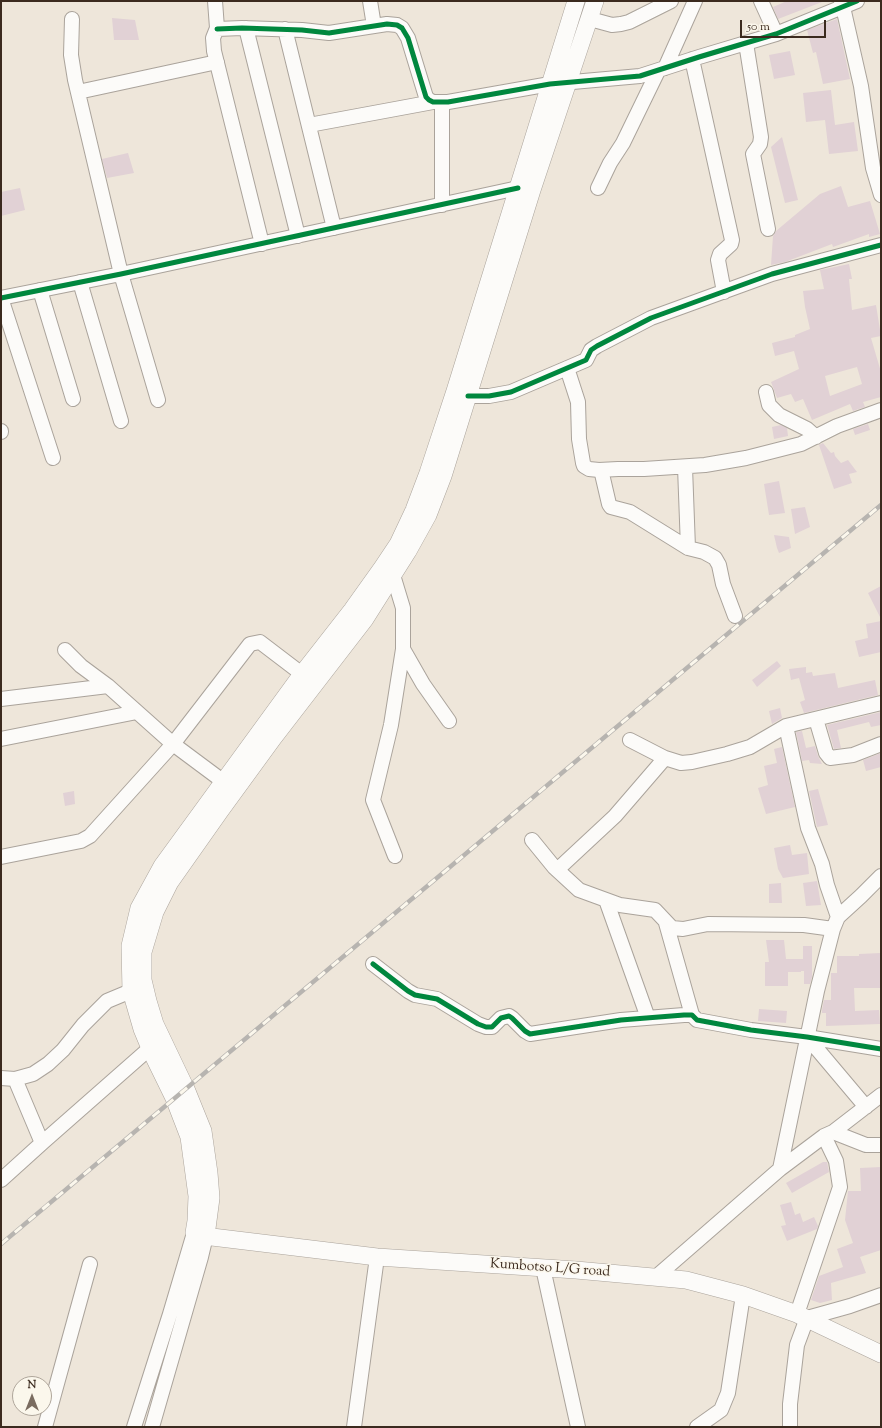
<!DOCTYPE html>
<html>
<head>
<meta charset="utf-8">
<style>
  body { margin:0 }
  #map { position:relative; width:882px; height:1428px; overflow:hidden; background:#eee6da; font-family:"Sorts Mill Goudy",serif }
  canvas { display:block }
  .frame { position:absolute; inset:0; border:2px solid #3b2a1e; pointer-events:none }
  .north { position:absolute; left:12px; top:1376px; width:40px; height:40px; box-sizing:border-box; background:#fbf7ec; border:1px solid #aea59a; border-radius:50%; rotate:0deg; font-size:11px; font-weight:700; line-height:16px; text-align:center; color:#3b2a1e }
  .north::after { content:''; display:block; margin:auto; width:14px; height:18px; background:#7a6c60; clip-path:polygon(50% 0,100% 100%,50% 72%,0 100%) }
  .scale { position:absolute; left:740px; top:20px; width:86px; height:18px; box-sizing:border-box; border:2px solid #3b2a1e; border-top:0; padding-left:5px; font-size:12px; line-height:14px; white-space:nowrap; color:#3b2a1e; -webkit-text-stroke:3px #fbf7ec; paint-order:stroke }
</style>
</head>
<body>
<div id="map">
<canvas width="882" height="1428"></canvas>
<div class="frame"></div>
<div class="north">N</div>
<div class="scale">50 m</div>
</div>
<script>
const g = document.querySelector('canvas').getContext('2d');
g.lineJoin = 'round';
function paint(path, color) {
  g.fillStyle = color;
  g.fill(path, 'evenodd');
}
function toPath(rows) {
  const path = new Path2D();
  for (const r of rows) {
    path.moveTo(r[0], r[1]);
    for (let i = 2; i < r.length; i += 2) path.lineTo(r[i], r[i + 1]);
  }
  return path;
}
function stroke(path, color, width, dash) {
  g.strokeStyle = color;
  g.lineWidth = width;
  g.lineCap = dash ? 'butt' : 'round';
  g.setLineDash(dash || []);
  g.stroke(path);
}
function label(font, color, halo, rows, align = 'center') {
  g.font = font + ' "Sorts Mill Goudy",serif';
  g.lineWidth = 3;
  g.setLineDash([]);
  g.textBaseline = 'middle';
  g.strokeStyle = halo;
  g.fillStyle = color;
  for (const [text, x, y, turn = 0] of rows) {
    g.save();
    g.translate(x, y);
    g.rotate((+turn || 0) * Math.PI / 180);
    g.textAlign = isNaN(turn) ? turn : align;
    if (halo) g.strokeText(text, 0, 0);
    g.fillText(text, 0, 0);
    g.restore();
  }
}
const building = toPath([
  [787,1,822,1,822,2,778,19,773,7],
  [112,18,135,20,139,40,114,40],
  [837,19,850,79,823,84,816,52,813,53,807,30],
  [790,51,795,75,774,79,769,55],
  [831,90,835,125,854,122,858,151,829,154,825,120,806,122,803,93],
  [782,137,798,200,785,203,771,147],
  [128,153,134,173,107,178,102,159],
  [841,186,848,207,870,201,880,234,869,237,869,234,833,247,832,244,785,262,771,265,773,236,776,231,820,194],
  [20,188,25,210,1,216,1,192],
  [849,264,852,279,849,279,852,310,876,305,881,336,871,338,881,372,881,397,863,402,865,407,853,411,850,404,812,420,803,399,795,402,791,394,777,398,771,382,799,369,794,351,775,356,772,343,795,337,795,335,810,329,805,307,803,291,824,289,820,270],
  [857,367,862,384,830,396,825,376],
  [868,424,870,430,855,435,853,429],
  [781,425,787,428,788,436,774,439,772,427],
  [823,443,831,453,834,452,835,456,841,463,848,460,857,472,849,474,852,483,834,489,819,445],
  [779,481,785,513,769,515,764,484],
  [805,507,810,527,795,534,791,509],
  [774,535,789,537,791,548,779,553,777,548],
  [881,586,881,619,868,593],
  [881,621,881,652,859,657,855,641,868,638,866,624],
  [777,661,781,666,757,687,752,680],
  [806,667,806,673,812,672,813,676,835,673,838,688,875,680,878,695,804,713,800,702,805,700,799,678,791,680,789,669],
  [780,708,782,718,772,724,769,711],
  [881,712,881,725,871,727,869,722,837,730,841,748,834,749,827,725],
  [802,731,806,748,815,746,818,756,822,764,810,763,809,760,802,761,796,732],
  [782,747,795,807,766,814,758,788,768,785,764,766,777,763,774,749],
  [881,753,881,767,866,771,863,760],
  [818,789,828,825,817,827,809,791],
  [74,791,75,804,65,806,63,793],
  [790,845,792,855,807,853,809,874,783,878,778,869,774,848],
  [817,881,821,905,806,906,803,883],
  [781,883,782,903,769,903,769,884],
  [766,940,784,940,786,959,803,959,803,946,812,946,812,977,810,984,804,984,804,971,801,971,801,972,788,972,788,986,765,986,765,962,769,962],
  [881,953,881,988,854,988,855,1011,879,1010,880,1024,826,1026,826,1013,822,1013,822,1010,824,1000,831,1000,831,973,837,973,837,956,859,956,859,954],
  [759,1009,787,1011,786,1023,758,1021],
  [823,1162,827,1162,829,1172,792,1193,786,1183],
  [881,1167,881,1250,860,1257,866,1273,831,1283,832,1300,820,1303,811,1300,819,1276,843,1267,837,1249,853,1243,845,1220,848,1191,861,1191,860,1168],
  [791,1202,795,1215,800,1213,803,1222,814,1217,818,1226,817,1229,787,1241,781,1226,786,1225,780,1205]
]);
const minor = toPath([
  [215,1,217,28,213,38,214,51,262,244],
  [370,1,374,26],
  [761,1,776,34],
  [841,1,843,7,861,86,873,168,881,195],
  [72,19,71,55,75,80,121,274,158,400],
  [590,19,612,25,621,24,629,22,671,1],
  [246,28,298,236],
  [217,29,242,28,302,30,329,33,387,24,397,25,402,28,408,38,426,97,429,100,433,102,448,102,550,84,640,76,699,57,776,34,857,1],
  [285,29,334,228],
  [746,43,761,137,760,144,753,154,768,229],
  [692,59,732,240,731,244,720,254,718,260,724,292],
  [665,68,695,1],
  [78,92,217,62],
  [442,102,442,205],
  [309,125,433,102],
  [598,188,610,163,623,143,658,71],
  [80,282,121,421],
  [40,290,73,399],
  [1,298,121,274,518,188],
  [1,298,53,458],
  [567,368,578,402,579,439,583,463,584,466,589,469,599,470,602,474,609,504,611,507,630,512,688,548,704,552,715,558,719,565,723,584,735,616],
  [766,392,769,405,779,415,807,429,816,437],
  [468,396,489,396,511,392,586,360,591,350,597,346,651,318,772,274,881,245],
  [1,431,1,432],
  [685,467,688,548],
  [599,470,618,469,644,469,705,465,746,458,801,444,837,426,881,410],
  [393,575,403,608,403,649,423,684,449,721],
  [65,650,81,666,108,686,173,744,224,782],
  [1,699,108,686],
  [816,719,826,753,830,758,853,755,881,744],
  [786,726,808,828,822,864,827,885,838,917],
  [1,739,137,712],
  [630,740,665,758,681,763,692,762,727,754,750,747,786,726,881,703],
  [532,840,554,867,579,890,620,905,655,910,672,928,683,929,708,924,804,925,833,929],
  [395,856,373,800,391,725,403,649],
  [1,857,81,841,90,836,173,744,250,644,260,642,302,674],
  [557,870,615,816,665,758],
  [606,900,648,1018],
  [666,923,692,1015],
  [373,964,408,991,415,995,437,999,478,1024,486,1027,492,1027,501,1018,509,1016,512,1018,525,1031,530,1034,621,1020,684,1015,692,1015,697,1020,751,1030,807,1037,881,1049],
  [807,1037,866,1107],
  [1,1078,15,1079,33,1074,48,1064,63,1050,83,1025,107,1001,131,991],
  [833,1132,866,1145,881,1145],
  [42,1143,150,1048,158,1043],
  [780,1169,817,991,833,929,838,917,861,896,881,876],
  [1,1180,42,1143,15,1079],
  [543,1268,578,1427],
  [657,1276,780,1169,824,1136,833,1132,881,1095],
  [797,1314,840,1187,836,1161,824,1136],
  [45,1427,90,1264],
  [134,1427,170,1314,194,1233],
  [152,1427,201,1257,206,1236],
  [354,1427,377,1257],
  [697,1427,721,1410,728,1393,743,1295],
  [790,1427,790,1404,797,1345,807,1318,850,1306,881,1295]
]);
const major = toPath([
  [576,1,455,391,428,473,414,510,398,544,382,568,352,610,302,674,162,866,139,908,130,946,131,991,142,1029,152,1053,174,1098,189,1137,197,1196,196,1221,194,1233,212,1237,377,1257,576,1270,686,1280,743,1295,797,1314,881,1354],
  [206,1236,211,1198,209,1173,203,1131,186,1089,155,1024,148,1001,143,980,143,952,155,912,170,882,220,811,274,737,365,619,408,551,428,515,443,476,532,190,595,1]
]);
const rail = toPath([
  [1,1244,881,505]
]);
const cycleway = toPath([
  [217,29,242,28,302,30,329,33,387,24,397,25,402,28,408,38,426,97,429,100,433,102,448,102,550,84,640,76,699,57,776,34,857,1],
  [1,298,121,274,518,188],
  [468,396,489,396,511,392,586,360,591,350,597,346,651,318,772,274,881,245],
  [373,964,408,991,415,995,437,999,478,1024,486,1027,492,1027,501,1018,509,1016,512,1018,525,1031,530,1034,621,1020,684,1015,692,1015,697,1020,751,1030,807,1037,881,1049]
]);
const streetNames = [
  ["Kumbotso L/G road",550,1269,4]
];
paint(building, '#e1d1d5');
stroke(minor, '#aaa39b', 16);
stroke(major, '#aaa39b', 18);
stroke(minor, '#fcfbf9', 14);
stroke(major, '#fcfbf9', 17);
stroke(rail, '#b7b4b0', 4.5);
stroke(rail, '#fbf7ec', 3, [9]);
stroke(cycleway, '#00873e', 5);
label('14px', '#3b2a1e', '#fbf7ec', streetNames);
</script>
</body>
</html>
